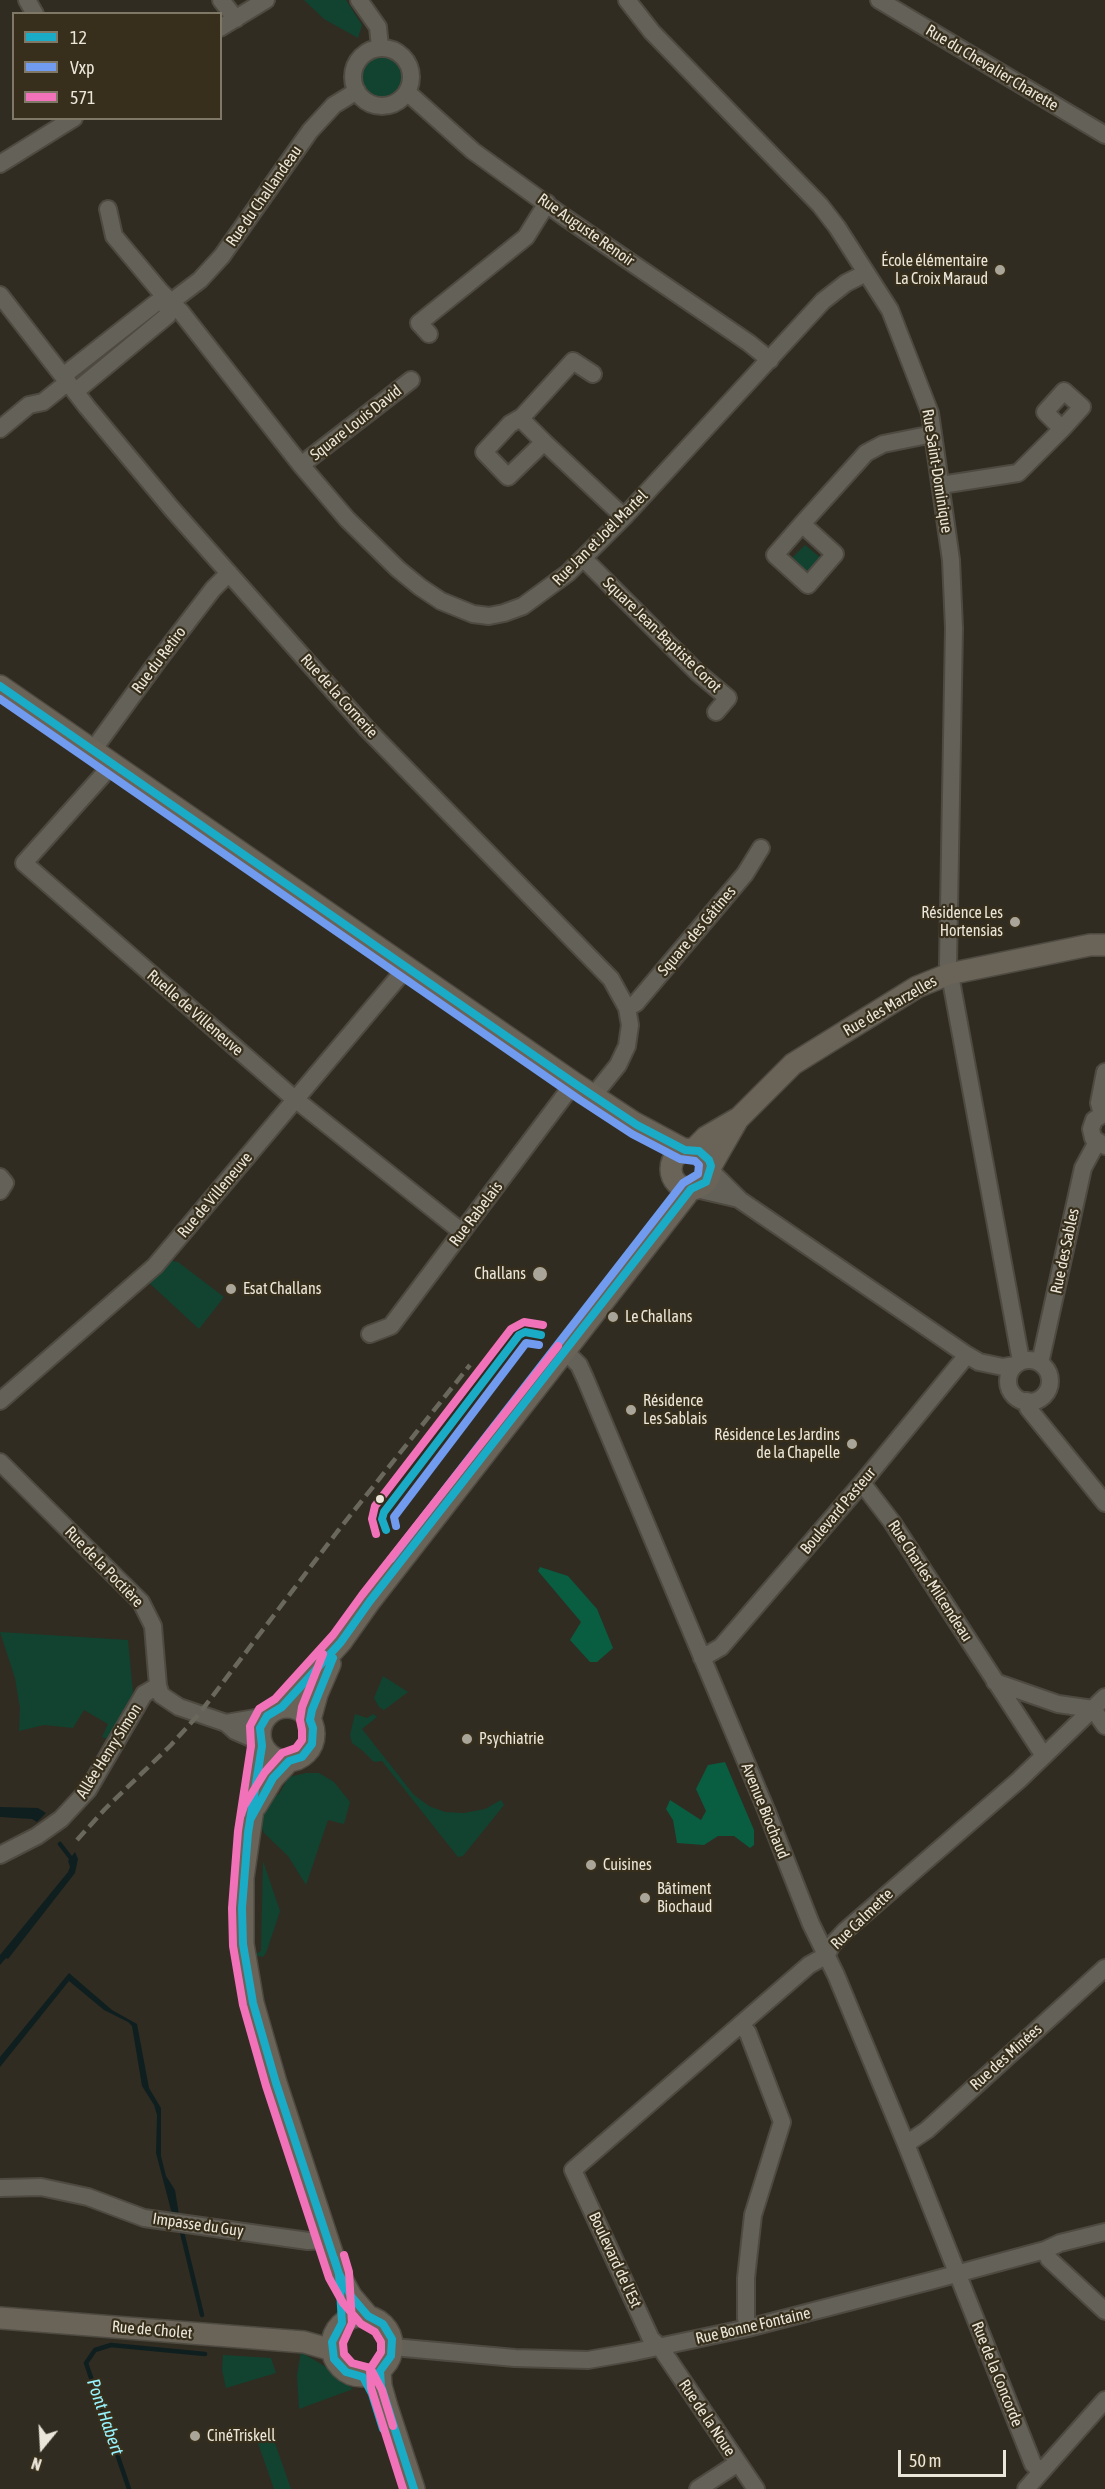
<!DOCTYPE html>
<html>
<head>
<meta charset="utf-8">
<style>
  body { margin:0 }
  #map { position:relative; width:1105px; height:2489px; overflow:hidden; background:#312c21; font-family:"Asap Condensed",sans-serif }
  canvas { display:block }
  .legend { position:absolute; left:12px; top:12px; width:210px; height:108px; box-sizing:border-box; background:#372f1b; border:2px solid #7f7867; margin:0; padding:8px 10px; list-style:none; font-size:18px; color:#ebe6da }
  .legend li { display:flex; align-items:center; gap:12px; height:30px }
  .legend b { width:30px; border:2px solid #7f7867 }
  .north { position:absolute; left:12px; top:2417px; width:60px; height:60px; -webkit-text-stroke:4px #372f1b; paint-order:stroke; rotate:198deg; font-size:16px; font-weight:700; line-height:24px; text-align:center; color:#ebe6da }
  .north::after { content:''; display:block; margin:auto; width:21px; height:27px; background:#ebe6da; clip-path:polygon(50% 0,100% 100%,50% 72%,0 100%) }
  .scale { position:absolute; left:898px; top:2450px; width:108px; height:27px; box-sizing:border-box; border:3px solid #ebe6da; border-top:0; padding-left:8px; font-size:18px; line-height:21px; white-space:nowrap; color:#ebe6da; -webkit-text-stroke:4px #372f1b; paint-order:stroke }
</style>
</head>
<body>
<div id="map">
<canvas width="1105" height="2489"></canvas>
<ul class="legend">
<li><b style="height:8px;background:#1aabc7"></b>12</li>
<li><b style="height:8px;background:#709bef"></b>Vxp</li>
<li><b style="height:8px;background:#f272ba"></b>571</li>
</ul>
<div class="north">N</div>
<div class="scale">50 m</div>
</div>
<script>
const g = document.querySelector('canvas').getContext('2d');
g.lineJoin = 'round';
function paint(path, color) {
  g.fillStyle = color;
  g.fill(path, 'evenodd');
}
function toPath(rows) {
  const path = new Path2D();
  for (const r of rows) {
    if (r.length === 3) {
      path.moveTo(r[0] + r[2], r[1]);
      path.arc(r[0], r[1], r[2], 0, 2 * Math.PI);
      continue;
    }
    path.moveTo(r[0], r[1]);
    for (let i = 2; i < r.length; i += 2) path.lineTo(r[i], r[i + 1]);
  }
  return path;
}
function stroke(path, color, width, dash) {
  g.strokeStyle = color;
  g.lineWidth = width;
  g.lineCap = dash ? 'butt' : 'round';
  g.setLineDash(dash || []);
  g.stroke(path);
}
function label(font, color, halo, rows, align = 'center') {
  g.font = font + ' "Asap Condensed",sans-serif';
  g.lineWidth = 4.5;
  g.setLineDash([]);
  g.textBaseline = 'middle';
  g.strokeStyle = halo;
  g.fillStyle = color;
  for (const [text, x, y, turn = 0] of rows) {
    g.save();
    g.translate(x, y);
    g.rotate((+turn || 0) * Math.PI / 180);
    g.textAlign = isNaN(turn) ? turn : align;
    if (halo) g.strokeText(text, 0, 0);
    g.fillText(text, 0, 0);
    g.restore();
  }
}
const green = toPath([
  [304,0,346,0,362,25,358,38,324,19],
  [382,77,23],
  [805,545,821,558,807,575,791,559],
  [173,1261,178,1262,224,1297,199,1329,146,1280,163,1263],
  [0,1632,128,1640,133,1693,107,1739,102,1737,108,1724,84,1710,73,1728,44,1725,19,1731,20,1708,15,1678],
  [383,1676,408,1692,384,1710,379,1707,374,1698],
  [355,1714,367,1718,373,1714,377,1717,362,1729,414,1795,429,1806,445,1812,464,1813,485,1809,501,1800,504,1805,463,1856,458,1857,382,1761,374,1762,363,1751,352,1743,350,1735],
  [306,1773,319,1773,334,1782,350,1802,344,1824,328,1820,306,1885,288,1856,264,1833,261,1824,269,1798,279,1794,289,1777],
  [263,1861,280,1911,266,1953,263,1957,254,1955,261,1951],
  [301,2352,326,2367,353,2389,299,2409,297,2375],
  [223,2355,271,2358,276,2373,226,2388,222,2370],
  [271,2432,291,2489,274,2489,257,2440,259,2436]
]);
const forest = toPath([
  [540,1567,568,1576,597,1609,613,1648,597,1662,590,1662,570,1640,581,1622,538,1571],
  [725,1762,754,1830,754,1845,750,1848,734,1836,718,1836,704,1845,677,1843,673,1820,666,1809,670,1800,701,1820,706,1811,696,1789,708,1765]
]);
const water = toPath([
  [0,1807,38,1808,46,1813,37,1822,32,1819,0,1817],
  [75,1852,78,1859,75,1873,8,1959,6,1958,0,1965,0,1955,68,1872,70,1867,68,1861],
  [69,1973,112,2010,137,2024,149,2088,161,2108,161,2156,166,2176,175,2190,179,2215,172,2214,156,2153,157,2115,154,2105,142,2086,132,2026,128,2022,104,2010,69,1981,0,2067,0,2057]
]);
const stream = toPath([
  [60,1844,73,1861],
  [181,2228,202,2315],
  [129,2489,86,2363,95,2350,111,2345,205,2354]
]);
const minor = toPath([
  [27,0,35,14],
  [221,0,236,19],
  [359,0,378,27,380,47],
  [627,0,652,32,820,205,837,227,890,310,930,413,951,560,954,628,948,964,1021,1361],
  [879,0,1105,135],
  [220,28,266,0],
  [382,77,29],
  [407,92,473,151,563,216,749,343,770,360],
  [0,164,74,118],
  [108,209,114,236,160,291,181,312,301,465,347,519,398,569,420,587,441,601,473,614,489,616,504,613,523,606,568,573,624,517,823,301,846,283,866,273],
  [0,295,87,407,172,509,367,729,611,979,627,1008,630,1025,627,1046,618,1065,593,1096],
  [429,334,419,323,526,237,547,203],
  [63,376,156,303,171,302,200,280,222,256,310,131,334,105,357,91],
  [76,391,168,315,171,302],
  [522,417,573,361,593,374],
  [0,429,29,405,43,402,68,382],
  [544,442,508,477,484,452,510,424,522,417,525,423,544,442,624,517],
  [301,465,411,380],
  [941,485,1018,473,1062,429,1082,407,1064,391,1045,412,1062,429],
  [802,524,835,554,808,585,775,555,802,524,866,453,883,444,933,434],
  [583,558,697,672,728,698,716,712],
  [93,750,157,662,213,589,229,573],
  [102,776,24,863,290,1095,462,1232],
  [627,1008,636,1003,745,874,761,848],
  [1105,1113,1094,1120,1091,1129,1093,1138,1105,1146],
  [1102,1114,1099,1103,1105,1072],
  [711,1171,740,1200,967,1355,979,1362,1003,1367,1015,1365],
  [0,1177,5,1183,0,1191],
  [696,1189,739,1199],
  [370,1334,391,1326,574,1083],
  [566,1352,579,1365,585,1378,767,1812,811,1924,836,1975,906,2144,1033,2464,1041,2471],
  [1029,1381,21],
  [1040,1363,1083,1168,1097,1142],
  [0,1401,155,1266,407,967],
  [1027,1401,1028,1408,1105,1503],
  [0,1462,141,1602,153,1626,158,1686,161,1695,179,1707,226,1723,235,1731,260,1742],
  [862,1483,892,1522,1044,1756],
  [702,1658,721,1647,862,1483,967,1355],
  [995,1682,1058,1704,1093,1709],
  [1093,1709,1105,1726],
  [226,1723,267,1716],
  [0,1855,37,1836,61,1819,88,1790,144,1694,158,1686],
  [741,2024,748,2033,782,2122,753,2215,746,2278,746,2318,748,2328],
  [906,2144,927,2130,1105,1968],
  [0,2188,41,2187,88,2197,144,2218,308,2241,328,2240],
  [1045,2250,1049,2259,1105,2311],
  [393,2347,515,2358,588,2360,634,2352,748,2328,930,2281,1045,2250,1060,2243,1105,2232],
  [698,2489,738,2463],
  [756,2489,660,2347,651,2339,573,2170,809,1965,827,1955,831,1946,845,1931,1019,1780,1105,1697],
  [1026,2489,1105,2400]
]);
const major = toPath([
  [0,686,574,1083,633,1122,685,1150],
  [691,1169,20],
  [693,1150,706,1137,737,1119],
  [711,1166,738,1119,793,1064,917,987,949,974,1090,945,1105,945],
  [287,1734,27],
  [282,1707,341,1642,370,1601,691,1189],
  [310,1720,317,1694,330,1664],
  [262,1746,243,1878,243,1944,253,2003,276,2083,339,2274,351,2296,368,2316],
  [256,1806,273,1778,289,1761],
  [362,2346,30],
  [0,2318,304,2342,332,2350],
  [380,2371,381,2386,387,2407,414,2489]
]);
const rail = toPath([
  [77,1840,105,1809,171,1745,199,1714,337,1532,470,1365]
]);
const bus1 = toPath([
  [0,686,574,1083,637,1125,685,1150,699,1151,709,1160,711,1166,706,1182,691,1189,370,1601,341,1642,282,1707,267,1716,260,1728,262,1746,248,1833,242,1908,243,1944,253,2003,276,2083,339,2274,351,2296,368,2316,383,2324,392,2339,391,2356,380,2371,381,2386,414,2489],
  [386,1530,382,1519,384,1512,519,1335,525,1332,541,1335],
  [251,1818,273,1778,289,1761,302,1757,312,1744,313,1728,310,1720,312,1710,333,1658],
  [334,2258,339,2274,342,2323,332,2342,334,2359,346,2372,363,2377,372,2394,383,2429]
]);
const bus2 = toPath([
  [0,699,580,1100,632,1134,680,1159,695,1161,699,1165,698,1174,683,1183,391,1559],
  [396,1526,394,1517,526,1343,539,1345]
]);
const bus3 = toPath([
  [376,1534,372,1519,375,1506,511,1329,524,1322,543,1325],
  [241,1815,244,1806,265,1772,282,1753,296,1748,302,1740,302,1730,300,1720,302,1707,323,1654],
  [344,2255,349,2272,352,2323,343,2343,344,2354,352,2363,367,2367,372,2371,382,2390,393,2426],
  [403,2489,371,2388,370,2369,381,2352,381,2342,375,2332,361,2324,343,2303,329,2278,266,2086,243,2005,233,1946,232,1908,238,1831,251,1746,250,1726,259,1709,275,1699,333,1635,362,1595,558,1346]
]);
const markers = [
  [1000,270,6,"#aaa599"],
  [1015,922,6,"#aaa599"],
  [540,1274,8,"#aaa599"],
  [231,1289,6,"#aaa599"],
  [613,1317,6,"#aaa599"],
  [631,1410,6,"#aaa599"],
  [852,1444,6,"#aaa599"],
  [380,1499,5,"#ebe6da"],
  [467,1739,6,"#aaa599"],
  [591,1865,6,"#aaa599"],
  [645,1898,6,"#aaa599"],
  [195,2436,6,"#aaa599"]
];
const streetNames = [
  ["Rue du Chevalier Charette",992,68,31],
  ["Rue du Challandeau",264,196,-55],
  ["Rue Auguste Renoir",586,230,35],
  ["Square Louis David",356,423,-38],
  ["Rue Saint-Dominique",937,471,81],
  ["Rue Jan et Joël Martel",600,538,-45],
  ["Square Jean-Baptiste Corot",662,635,44],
  ["Rue du Retiro",159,660,-53],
  ["Rue de la Cornerie",339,696,48],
  ["Square des Gâtines",697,931,-50],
  ["Rue des Marzelles",890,1006,-30],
  ["Ruelle de Villeneuve",195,1013,41],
  ["Rue de Villeneuve",215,1195,-50],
  ["Rue Rabelais",476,1214,-53],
  ["Rue des Sables",1065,1251,-78],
  ["Boulevard Pasteur",838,1511,-50],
  ["Rue de la Poctière",104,1567,46],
  ["Rue Charles Milcendeau",930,1581,57],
  ["Allée Henry Simon",109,1751,-58],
  ["Avenue Biochaud",765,1811,68],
  ["Rue Calmette",862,1919,-44],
  ["Rue des Minées",1006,2057,-42],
  ["Impasse du Guy",198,2225,8],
  ["Boulevard de l'Est",615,2260,65],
  ["Rue Bonne Fontaine",753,2326,-13],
  ["Rue de Cholet",152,2330,5],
  ["Rue de la Concorde",997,2374,68],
  ["Rue de la Noue",707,2418,56]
];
const poiNames = [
  ["École élémentaire",988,261,"right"],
  ["La Croix Maraud",988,279,"right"],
  ["Résidence Les",1003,913,"right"],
  ["Hortensias",1003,931,"right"],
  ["Challans",526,1274,"right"],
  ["Esat Challans",243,1289],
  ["Le Challans",625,1317],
  ["Résidence",643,1401],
  ["Les Sablais",643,1419],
  ["Résidence Les Jardins",840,1435,"right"],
  ["de la Chapelle",840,1453,"right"],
  ["Psychiatrie",479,1739],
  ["Cuisines",603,1865],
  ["Bâtiment",657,1889],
  ["Biochaud",657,1907],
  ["CinéTriskell",207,2436]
];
const waterNames = [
  ["Pont Habert",105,2417,71]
];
paint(green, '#114330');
paint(forest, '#095d41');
paint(water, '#0f1f20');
stroke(stream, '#0f1f20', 4.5);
stroke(minor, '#4e4a41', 20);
stroke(major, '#4e4a41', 24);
stroke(minor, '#646159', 16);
stroke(major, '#696358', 21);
stroke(rail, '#6a675d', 4.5, [12, 6]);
stroke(bus1, '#1aabc7', 8);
stroke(bus2, '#709bef', 8);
stroke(bus3, '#f272ba', 8);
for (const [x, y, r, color] of markers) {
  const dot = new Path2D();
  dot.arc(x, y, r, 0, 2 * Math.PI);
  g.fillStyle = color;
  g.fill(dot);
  stroke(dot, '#372f1b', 2);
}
label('16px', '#ebe6da', '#372f1b', streetNames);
label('16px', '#ebe6da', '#372f1b', poiNames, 'left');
label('italic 18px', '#97f3fe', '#372f1b', waterNames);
</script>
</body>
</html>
